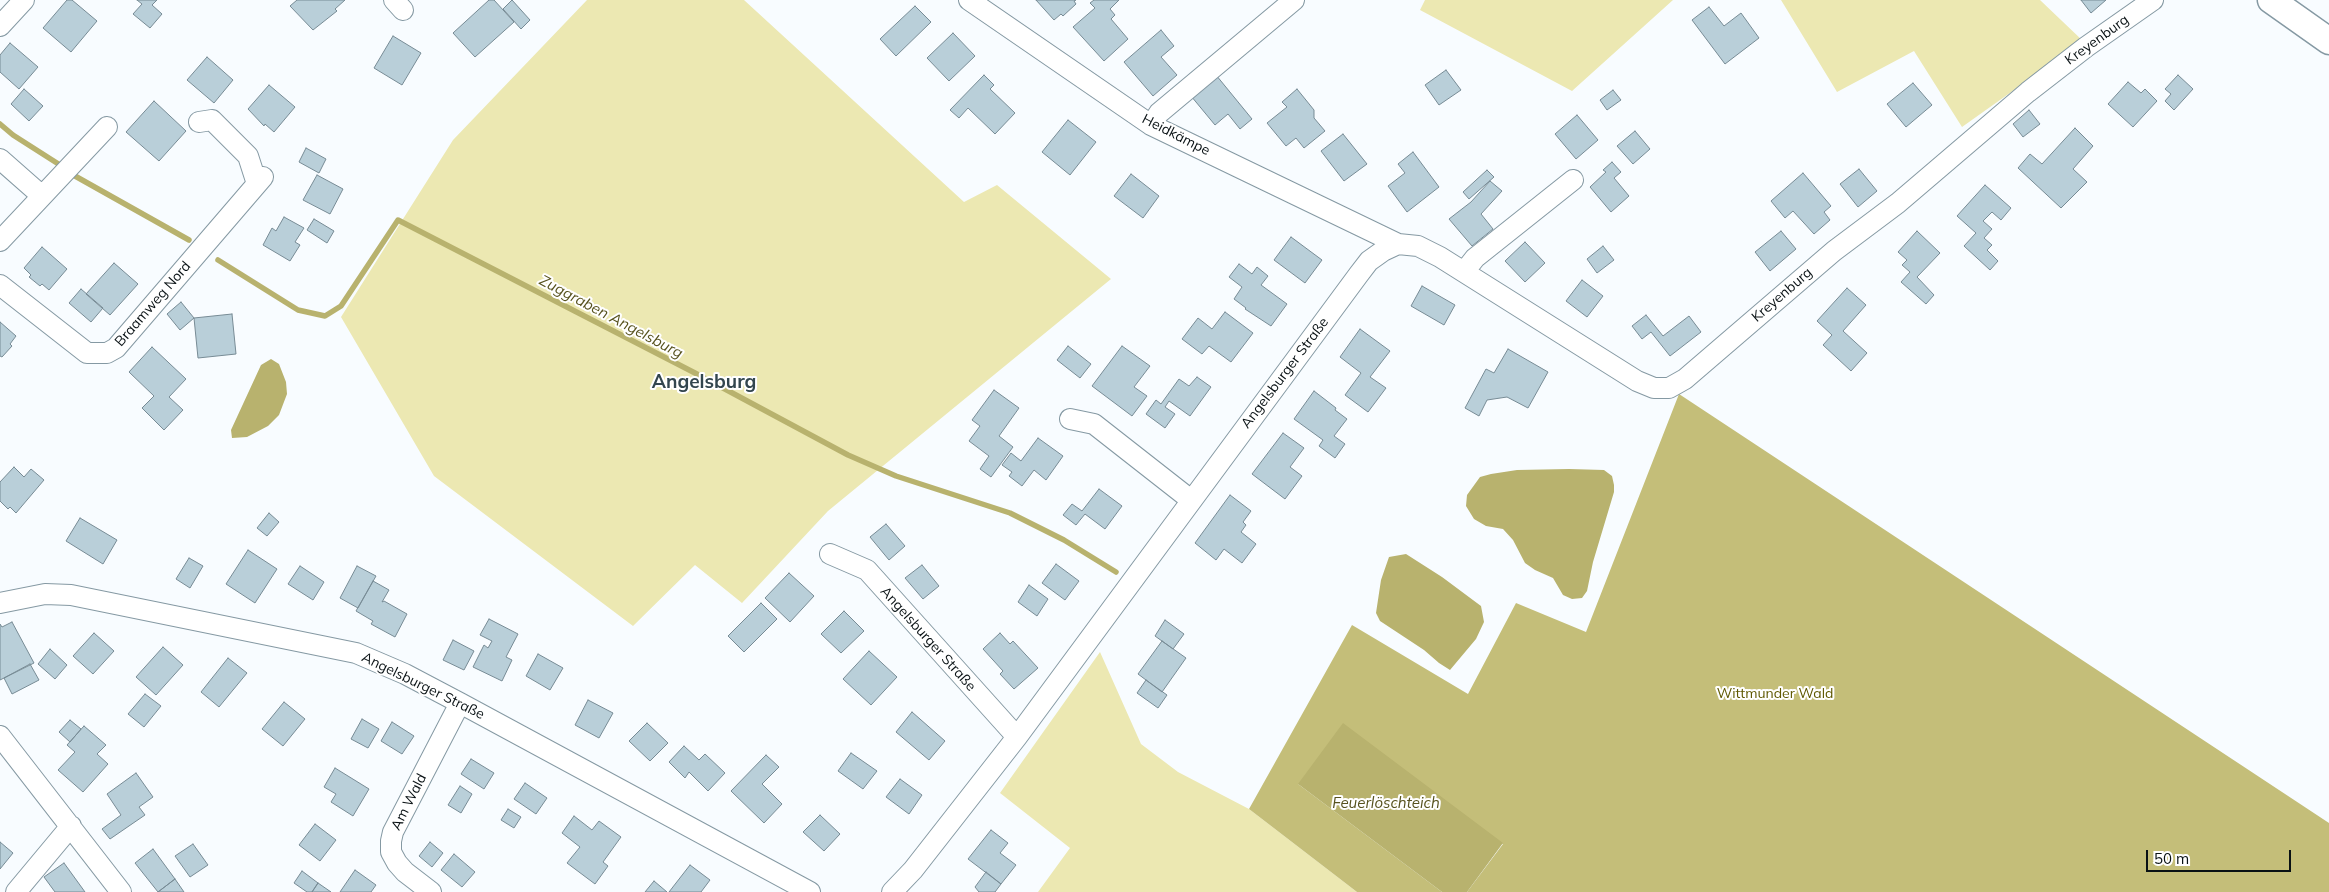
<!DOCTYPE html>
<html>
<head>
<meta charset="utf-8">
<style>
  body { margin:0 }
  #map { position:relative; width:2329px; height:892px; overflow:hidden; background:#f8fcff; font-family:Mulish,sans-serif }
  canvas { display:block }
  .scale { position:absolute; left:2146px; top:850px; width:145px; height:22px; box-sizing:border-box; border:2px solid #091114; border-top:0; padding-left:6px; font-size:15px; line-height:18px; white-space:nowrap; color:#091114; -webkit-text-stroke:4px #fff; paint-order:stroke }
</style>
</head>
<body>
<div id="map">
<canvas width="2329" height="892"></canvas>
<div class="scale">50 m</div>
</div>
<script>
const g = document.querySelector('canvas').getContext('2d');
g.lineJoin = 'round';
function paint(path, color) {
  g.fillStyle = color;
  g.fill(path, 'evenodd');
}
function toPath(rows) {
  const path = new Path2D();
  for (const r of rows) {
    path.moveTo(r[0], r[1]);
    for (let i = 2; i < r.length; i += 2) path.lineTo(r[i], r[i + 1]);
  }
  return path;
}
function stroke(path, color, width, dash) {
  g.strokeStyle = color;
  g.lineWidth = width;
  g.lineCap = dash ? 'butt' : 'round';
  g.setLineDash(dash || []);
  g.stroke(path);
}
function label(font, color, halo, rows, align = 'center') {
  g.font = font + ' Mulish,sans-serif';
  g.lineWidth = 4;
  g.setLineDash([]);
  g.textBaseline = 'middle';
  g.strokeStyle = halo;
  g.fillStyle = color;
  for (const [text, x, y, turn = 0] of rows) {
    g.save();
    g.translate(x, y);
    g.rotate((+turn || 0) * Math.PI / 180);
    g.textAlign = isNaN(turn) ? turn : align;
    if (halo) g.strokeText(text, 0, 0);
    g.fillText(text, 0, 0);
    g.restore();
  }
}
const green = toPath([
  [587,0,744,0,964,202,997,185,1111,279,828,511,742,603,695,565,633,626,434,476,341,317,453,140],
  [1425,0,1673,0,1572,91,1420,10],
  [1781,0,2040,0,2083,41,1962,127,1914,51,1837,92],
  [1100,652,1141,744,1178,772,1249,809,1357,892,1038,892,1070,848,1000,793]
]);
const forest = toPath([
  [1679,394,2329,823,2329,892,1467,892,1503,844,1298,784,1442,892,1357,892,1249,809,1352,625,1468,694,1516,603,1586,632]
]);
const water = toPath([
  [271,359,279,364,286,382,287,394,279,415,268,426,247,437,232,438,231,430,261,365],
  [1569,469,1604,470,1612,476,1614,485,1614,492,1593,562,1587,591,1582,598,1572,599,1563,595,1553,578,1535,570,1525,563,1513,540,1503,529,1486,526,1474,519,1466,506,1467,495,1480,477,1491,474,1517,470],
  [1406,554,1442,577,1481,606,1484,622,1476,639,1450,670,1439,663,1424,650,1380,621,1376,613,1381,580,1389,557],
  [1343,723,1503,843,1467,892,1442,892,1298,784]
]);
const stream = toPath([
  [0,124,13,135,60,165],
  [75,176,189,240],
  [218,260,298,310,325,316,341,306,398,220,695,373,848,455,896,476,1010,513,1064,540,1116,572]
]);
const building = toPath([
  [67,0,72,0,97,21,71,52,43,28,67,0],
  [137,0,157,0,152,5,162,14,150,28,133,14,142,4,137,0],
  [297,0,345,0,335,9,337,11,313,30,290,6,297,0],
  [489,0,494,0,514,22,475,57,453,33,489,0],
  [512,0,530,20,521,29,503,9,512,0],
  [1036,0,1076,0,1074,1,1076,4,1063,16,1061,14,1054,20,1036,0],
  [1094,0,1119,0,1110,9,1115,15,1111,19,1128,39,1104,61,1073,27,1095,8,1090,3,1094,0],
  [2081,0,2106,0,2091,13,2081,0],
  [915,6,931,22,896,56,880,39,915,6],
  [1709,7,1724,26,1741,13,1759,38,1725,64,1692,20,1709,7],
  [1161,30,1174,46,1161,57,1177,75,1153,96,1124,62,1161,30],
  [953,33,975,56,949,81,927,58,953,33],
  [393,36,421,53,402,85,374,68,393,36],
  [10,43,38,67,19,89,0,72,0,55,10,43],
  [207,57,233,80,214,103,187,80,207,57],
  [1446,70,1461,90,1439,105,1425,85,1446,70],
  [984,75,994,85,990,89,1015,113,995,134,968,108,959,118,950,110,984,75],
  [1216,75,1252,119,1240,129,1228,114,1215,125,1191,96,1216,75],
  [2178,75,2193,89,2174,110,2165,101,2171,94,2165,89,2178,75],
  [2128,82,2141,93,2145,89,2157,101,2133,127,2108,104,2128,82],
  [1913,83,1932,105,1906,127,1887,104,1913,83],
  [269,85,295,107,274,132,265,124,264,126,248,109,269,85],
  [24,89,43,106,29,121,11,104,24,89],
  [1297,89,1314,110,1314,118,1325,131,1304,148,1296,138,1286,146,1267,123,1287,107,1282,102,1297,89],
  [1613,90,1621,100,1607,110,1600,100,1613,90],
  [154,101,186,131,159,161,126,132,154,101],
  [2029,110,2040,124,2023,137,2013,124,2029,110],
  [1577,115,1598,140,1576,159,1555,134,1577,115],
  [1068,120,1096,142,1070,175,1042,152,1068,120],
  [2075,128,2093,146,2073,169,2087,182,2061,208,2018,168,2030,154,2042,164,2075,128],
  [1635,131,1650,149,1633,164,1617,146,1635,131],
  [1343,134,1367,164,1344,181,1321,151,1343,134],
  [306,148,326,159,319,173,299,162,306,148],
  [1413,152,1439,187,1407,212,1388,186,1405,173,1398,164,1413,152],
  [1612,162,1621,172,1614,178,1629,196,1611,212,1590,187,1606,172,1603,170,1612,162],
  [1859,169,1877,191,1858,207,1840,184,1859,169],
  [1487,170,1494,177,1469,199,1463,192,1487,170],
  [1803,173,1831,206,1824,212,1830,220,1814,234,1793,211,1785,218,1771,201,1803,173],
  [1131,174,1159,196,1143,218,1114,196,1131,174],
  [317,175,343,189,330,214,303,200,317,175],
  [1490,181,1502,191,1481,214,1493,229,1472,246,1449,219,1471,202,1490,181],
  [1985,185,2011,208,2001,220,1992,212,1983,221,1992,229,1984,238,1992,245,1987,250,1998,261,1990,270,1964,246,1976,233,1957,216,1985,185],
  [284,217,304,228,295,242,300,245,290,261,263,245,272,228,276,231,284,217],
  [314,219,334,231,327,243,307,230,314,219],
  [1781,231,1796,249,1770,271,1755,252,1781,231],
  [1917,231,1940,253,1917,277,1934,295,1926,304,1901,282,1910,272,1902,265,1907,260,1898,252,1917,231],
  [1291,237,1322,260,1305,283,1274,260,1291,237],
  [1525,242,1545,263,1525,282,1505,261,1525,242],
  [1603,246,1614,260,1597,273,1587,259,1603,246],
  [42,247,67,269,49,290,42,284,40,286,29,277,31,275,24,268,42,247],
  [114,263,138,284,110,315,86,294,114,263],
  [1239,264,1252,274,1257,267,1268,276,1261,285,1287,304,1271,326,1245,309,1246,308,1234,299,1242,287,1229,277,1239,264],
  [1582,280,1603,296,1587,317,1566,301,1582,280],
  [1422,286,1455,305,1444,325,1411,306,1422,286],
  [1847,288,1866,305,1843,331,1867,353,1851,371,1823,345,1832,335,1817,321,1847,288],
  [81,289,103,308,91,322,69,303,81,289],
  [181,302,194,318,180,330,167,314,181,302],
  [1225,312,1253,333,1231,362,1209,346,1202,354,1182,339,1198,318,1212,329,1225,312],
  [232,314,236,354,198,358,194,318,232,314],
  [1646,315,1663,336,1689,316,1701,332,1670,356,1651,332,1642,339,1632,326,1646,315],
  [0,322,16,336,10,344,12,346,2,357,0,356,0,322],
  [1360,329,1390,351,1370,377,1386,388,1368,412,1345,395,1361,373,1340,357,1360,329],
  [1068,346,1091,364,1080,378,1057,360,1068,346],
  [1122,346,1150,366,1134,387,1147,396,1132,416,1092,386,1122,346],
  [152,347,186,379,169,397,183,410,164,430,142,408,154,396,129,372,152,347],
  [1508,349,1548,372,1528,408,1507,397,1487,400,1479,416,1465,408,1486,369,1494,373,1508,349],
  [1197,377,1211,387,1190,416,1169,401,1165,407,1175,414,1165,428,1146,414,1156,400,1161,404,1179,379,1189,386,1197,377],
  [994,390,1019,408,999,436,1013,447,991,477,980,469,989,456,969,441,980,426,972,420,994,390],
  [1314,391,1336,408,1335,410,1347,419,1334,436,1345,444,1335,458,1319,446,1323,440,1294,419,1314,391],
  [1283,433,1304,448,1290,467,1302,476,1285,499,1252,474,1283,433],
  [1038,438,1063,456,1046,480,1034,470,1022,486,1009,476,1012,472,1002,465,1011,453,1021,461,1038,438],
  [14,467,24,477,31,469,44,480,16,513,10,507,8,509,0,501,0,482,14,467],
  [1099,489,1122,506,1105,529,1085,514,1076,525,1063,515,1072,504,1082,511,1099,489],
  [1230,495,1251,511,1243,522,1246,525,1241,532,1256,544,1242,563,1224,549,1216,560,1195,543,1230,495],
  [269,513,279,522,267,536,257,528,269,513],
  [80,518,117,540,103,564,66,541,80,518],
  [886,524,905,546,889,560,870,537,886,524],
  [248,550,277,569,255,603,226,584,248,550],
  [189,558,203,566,190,588,176,579,189,558],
  [1056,564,1079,581,1065,600,1042,583,1056,564],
  [922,565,939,586,923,599,905,578,922,565],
  [300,566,324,582,313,600,288,584,300,566],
  [357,566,376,576,358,608,340,598,357,566],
  [789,573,814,596,790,622,765,598,789,573],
  [373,581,389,590,382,602,384,601,407,614,395,637,371,624,373,621,356,611,373,581],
  [1029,585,1048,599,1037,616,1018,602,1029,585],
  [761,603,777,619,744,652,728,636,761,603],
  [844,611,864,631,841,653,821,634,844,611],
  [489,619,518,634,506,657,512,660,502,681,473,667,484,645,488,648,492,641,480,635,489,619],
  [1165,620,1184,634,1173,649,1155,636,1165,620],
  [12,622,34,663,0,680,0,624,2,627,12,622],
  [94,633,114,651,93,674,73,656,94,633],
  [1000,633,1010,644,1013,641,1038,668,1014,689,1000,674,1003,671,983,649,1000,633],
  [453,640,474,651,464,670,443,660,453,640],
  [1162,641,1186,658,1162,692,1138,674,1162,641],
  [163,647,183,665,156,695,136,677,163,647],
  [50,649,67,665,55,679,38,664,50,649],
  [869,651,897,677,871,705,843,679,869,651],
  [538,654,563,668,550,690,526,676,538,654],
  [228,658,247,673,219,707,201,692,228,658],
  [30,664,39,680,12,694,4,678,30,664],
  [1146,680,1167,695,1158,708,1137,693,1146,680],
  [145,694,161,706,144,727,128,714,145,694],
  [588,700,613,713,599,738,575,725,588,700],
  [284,702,305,719,283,746,262,729,284,702],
  [912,712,945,741,929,760,896,732,912,712],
  [362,719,379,729,368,748,351,739,362,719],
  [70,720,81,729,70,742,59,732,70,720],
  [392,722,414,736,402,754,381,741,392,722],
  [647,723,668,743,650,761,629,741,647,723],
  [84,726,106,745,97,754,108,764,83,792,58,770,75,752,67,745,84,726],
  [684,746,699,760,705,754,725,773,708,791,689,772,685,778,669,762,684,746],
  [851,753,877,771,863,789,838,771,851,753],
  [766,755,779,767,762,784,782,804,764,823,731,791,766,755],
  [471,759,494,773,484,789,461,774,471,759],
  [335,768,369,789,353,816,331,802,336,794,324,787,335,768],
  [136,773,153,797,139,807,145,815,110,839,102,829,121,815,107,794,136,773],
  [900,779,922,795,909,814,886,797,900,779],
  [525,783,547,798,536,814,514,799,525,783],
  [460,786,472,794,461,813,448,805,460,786],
  [508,809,521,817,514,828,501,820,508,809],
  [820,815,840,834,824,851,803,832,820,815],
  [574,816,592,830,599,821,621,837,603,862,608,866,595,884,567,863,580,847,562,833,574,816],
  [315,824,336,840,320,861,299,845,315,824],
  [991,830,1008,843,1000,853,1016,865,1001,884,968,859,991,830],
  [0,842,13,853,0,869,0,842],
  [430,842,443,853,432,867,419,856,430,842],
  [193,844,208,865,190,877,175,856,193,844],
  [153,849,175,879,158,892,135,863,153,849],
  [454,854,475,872,462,887,441,870,454,854],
  [64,863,85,892,55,892,44,877,64,863],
  [690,865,710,880,701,892,669,892,690,865],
  [355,870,376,885,371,892,340,892,355,870],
  [302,871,318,883,312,892,307,892,294,883,302,871],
  [986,872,1001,884,995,892,979,892,975,887,986,872],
  [175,879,184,892,158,892,175,879],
  [654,881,667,892,645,892,654,881],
  [318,883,331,892,312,892,318,883]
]);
const minor = toPath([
  [394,0,403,10],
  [969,0,1151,125,1398,244],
  [0,26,24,0],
  [199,122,212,120,248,156,257,184],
  [1151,125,1159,113,1294,0],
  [0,159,42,196],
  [0,241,107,127],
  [1464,272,1475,258,1573,180],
  [0,285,87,353,107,353,116,348,263,177],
  [1070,419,1094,424,1191,500],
  [830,554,867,570,1017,737],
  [0,603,45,594,71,595,356,653,405,674,460,703,810,892],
  [0,736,121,892],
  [16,892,71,826],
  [431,892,405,872,397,863,391,852,391,841,393,832,460,703],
  [892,892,913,870,1017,737,1359,274,1369,261,1383,251,1398,244,1418,246,1440,257,1637,381,1654,388,1669,388,1685,379,1834,251,1898,203,2028,92,2086,47,2153,0]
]);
const major = toPath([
  [2271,0,2329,41]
]);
const streetNames = [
  ["Kreyenburg",2097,40,-36],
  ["Heidkämpe",1176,135,27],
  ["Kreyenburg",1782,295,-41],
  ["Braamweg Nord",153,304,-49],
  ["Angelsburger Straße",1285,373,-53],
  ["Angelsburger Straße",928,639,48],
  ["Angelsburger Straße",423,686,26],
  ["Am Wald",409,802,-63]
];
const parkNames = [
  ["Wittmunder Wald",1775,694]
];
const waterNames = [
  ["Zuggraben Angelsburg",611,317,28],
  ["Feuerlöschteich",1386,803]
];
const districtNames = [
  ["Angelsburg",704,382]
];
paint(green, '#ece8b2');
paint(forest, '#c4be79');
paint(water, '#b8b26e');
stroke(stream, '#b8b26e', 5.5);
paint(building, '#b9cfd9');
stroke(building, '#778b95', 1);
stroke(minor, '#8599a3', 22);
stroke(major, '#8599a3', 29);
stroke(minor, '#fff', 20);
stroke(major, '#fff', 26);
label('14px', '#091114', '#fff', streetNames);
label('14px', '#5f5800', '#fff', parkNames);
label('italic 15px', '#57521e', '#fff', waterNames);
label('bold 19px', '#33464e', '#fff', districtNames);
</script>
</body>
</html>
